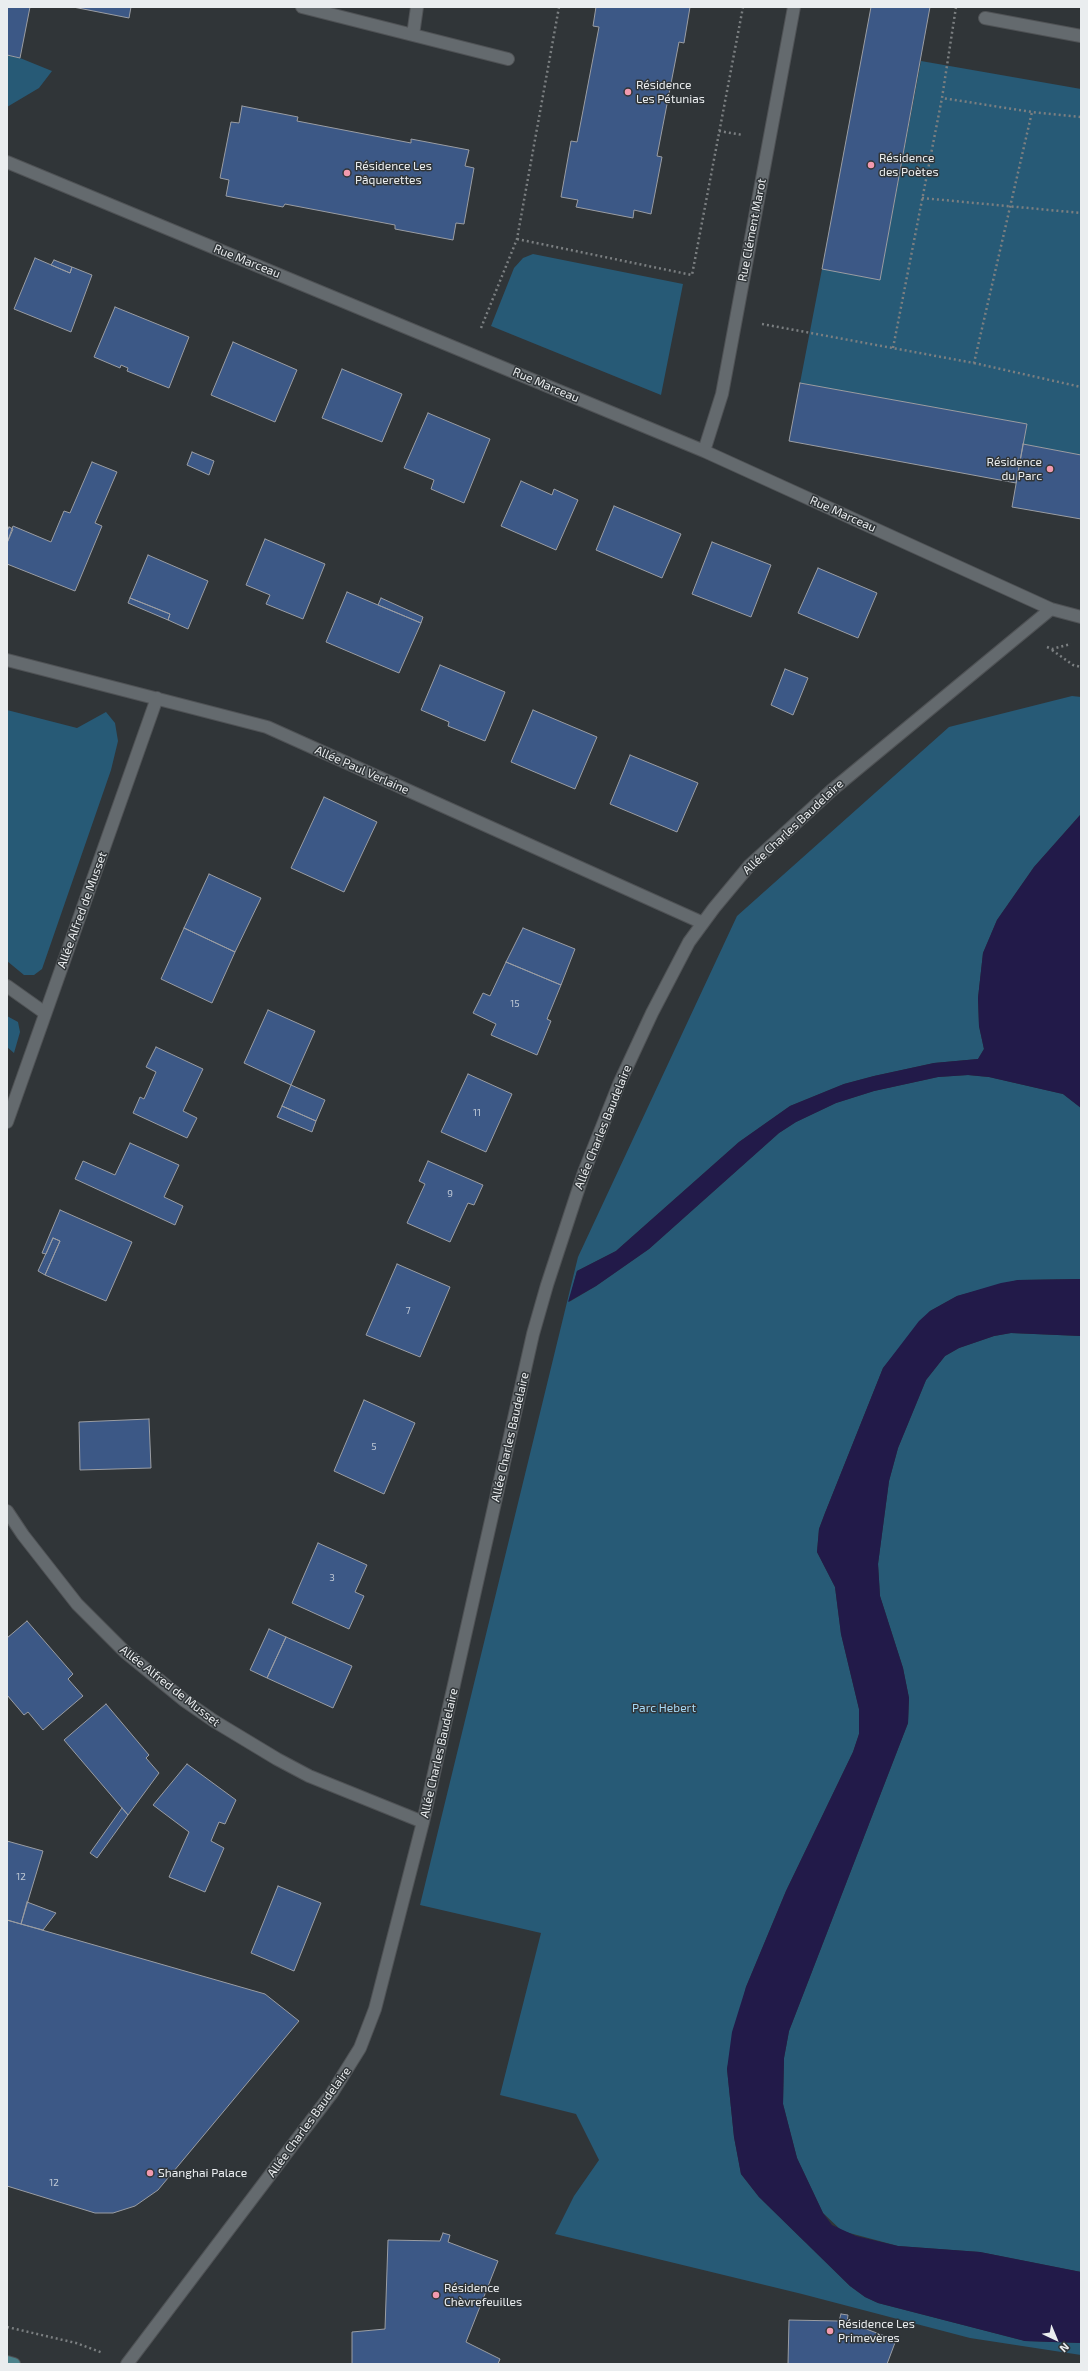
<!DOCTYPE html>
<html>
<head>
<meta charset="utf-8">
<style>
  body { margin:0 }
  #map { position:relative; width:1088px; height:2371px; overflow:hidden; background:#303538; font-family:"Exo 2",sans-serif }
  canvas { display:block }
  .frame { position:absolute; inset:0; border:8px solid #eaedef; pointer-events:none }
  .north { position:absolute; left:1036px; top:2319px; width:40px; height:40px; -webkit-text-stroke:3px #303538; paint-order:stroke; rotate:136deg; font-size:11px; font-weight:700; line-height:16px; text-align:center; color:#eaedef }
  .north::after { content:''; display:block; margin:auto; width:14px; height:18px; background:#eaedef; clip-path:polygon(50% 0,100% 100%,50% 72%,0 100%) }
</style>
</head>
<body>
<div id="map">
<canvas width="1088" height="2371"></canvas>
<div class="frame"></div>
<div class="north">N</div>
</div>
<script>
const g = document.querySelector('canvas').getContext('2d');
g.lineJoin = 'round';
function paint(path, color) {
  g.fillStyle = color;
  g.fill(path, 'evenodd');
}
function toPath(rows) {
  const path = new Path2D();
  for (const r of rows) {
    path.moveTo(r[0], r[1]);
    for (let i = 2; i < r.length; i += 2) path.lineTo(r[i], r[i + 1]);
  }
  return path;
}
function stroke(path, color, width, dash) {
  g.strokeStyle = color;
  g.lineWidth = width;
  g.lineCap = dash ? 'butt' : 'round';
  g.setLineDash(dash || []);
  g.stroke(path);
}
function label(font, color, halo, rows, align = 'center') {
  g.font = font + ' "Exo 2",sans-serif';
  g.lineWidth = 3;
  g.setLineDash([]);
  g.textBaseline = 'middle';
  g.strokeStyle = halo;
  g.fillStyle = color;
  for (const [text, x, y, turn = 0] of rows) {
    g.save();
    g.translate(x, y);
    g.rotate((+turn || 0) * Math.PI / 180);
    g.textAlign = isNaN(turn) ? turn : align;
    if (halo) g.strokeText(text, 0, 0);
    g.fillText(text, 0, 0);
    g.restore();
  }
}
const green = toPath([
  [7,55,20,58,52,71,39,88,7,107],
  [921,61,1081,89,1081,455,1023,444,1027,424,800,383,822,269,880,279],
  [533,254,683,284,661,395,491,326,514,268,523,258],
  [1072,696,1081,697,1081,814,1034,867,997,920,983,953,978,998,979,1026,984,1049,978,1059,934,1063,874,1076,844,1084,790,1106,739,1142,616,1251,577,1271,569,1302,596,1286,649,1249,779,1133,796,1122,836,1103,874,1091,938,1077,968,1075,989,1077,1063,1094,1081,1108,1081,1279,1018,1280,957,1296,930,1311,883,1368,825,1513,819,1529,817,1552,835,1587,841,1634,859,1709,859,1734,853,1752,786,1891,746,1987,727,2069,734,2137,741,2174,759,2197,850,2286,865,2297,878,2303,1025,2341,1081,2343,1081,2355,970,2338,802,2294,555,2234,574,2196,599,2160,576,2114,500,2095,541,1933,420,1905,578,1257,737,916,949,727],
  [7,710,77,728,106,712,115,723,118,741,111,770,42,969,34,975,24,975,7,961],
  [7,1016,18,1022,20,1032,14,1053,7,1047],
  [1011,1333,1081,1336,1081,2272,980,2252,898,2246,842,2231,823,2213,797,2158,783,2104,784,2058,789,2031,908,1723,909,1698,903,1668,880,1596,878,1564,889,1481,898,1448,926,1380,945,1356,959,1348,994,1336]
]);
const water = toPath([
  [1081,814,1081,1108,1063,1094,989,1077,968,1075,938,1077,874,1091,836,1103,796,1122,779,1133,649,1249,596,1286,568,1302,577,1271,616,1251,739,1142,790,1106,844,1084,874,1076,934,1063,978,1059,984,1049,979,1026,978,998,983,953,997,920,1034,867],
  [1081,1279,1081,1336,1011,1333,994,1336,959,1348,945,1356,926,1380,898,1448,889,1481,878,1564,880,1596,903,1668,909,1698,908,1723,789,2031,784,2058,783,2104,797,2158,823,2213,832,2225,856,2236,898,2246,980,2252,1081,2272,1081,2343,1025,2341,878,2303,865,2297,850,2286,759,2197,741,2174,734,2137,727,2069,732,2032,746,1987,786,1891,853,1752,859,1734,859,1709,841,1634,835,1587,817,1552,819,1529,825,1513,883,1368,919,1321,930,1311,957,1296,1001,1283,1018,1280]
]);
const building = toPath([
  [7,7,30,7,20,58,7,55,7,7],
  [73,7,131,7,129,18,73,7],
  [596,7,690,7,684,43,679,42,657,156,662,157,651,214,634,210,633,218,576,207,578,200,561,197,571,141,577,142,599,27,593,26,596,7],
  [871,7,930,7,880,280,822,269,871,7],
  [242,106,298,117,297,121,411,143,411,139,469,150,465,166,474,168,464,224,456,223,453,240,395,229,395,225,285,204,283,207,226,196,229,180,220,178,231,122,239,123,242,106],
  [35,258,70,273,72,267,92,275,71,332,14,309,35,258],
  [54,260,72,267,70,273,51,265,54,260],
  [115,307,189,337,169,388,127,371,128,368,121,365,120,368,94,357,115,307],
  [233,342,297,370,275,422,211,395,233,342],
  [342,369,402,394,382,442,322,418,342,369],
  [800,383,1027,424,1016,483,789,441,800,383],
  [428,413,490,439,464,503,431,489,434,480,404,468,428,413],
  [1023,444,1081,455,1081,519,1012,507,1023,444],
  [192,452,214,461,209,475,187,465,192,452],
  [92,462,117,472,95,523,102,526,75,591,7,564,7,543,13,526,51,542,64,511,70,513,92,462],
  [521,481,552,495,554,489,578,500,556,550,501,526,521,481],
  [614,506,681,534,662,578,596,550,614,506],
  [9,527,13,529,7,543,7,531,9,527],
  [265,539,325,564,303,619,266,604,270,595,246,585,265,539],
  [712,542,771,565,751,617,692,594,712,542],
  [148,555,208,581,188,629,168,620,170,614,130,598,148,555],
  [818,568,877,593,858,638,798,613,818,568],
  [347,592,421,623,399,673,326,642,347,592],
  [130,598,170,614,168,620,128,603,130,598],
  [381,598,423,617,421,623,378,605,381,598],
  [440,665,505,692,485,741,448,726,449,722,421,710,440,665],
  [785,669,808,678,793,715,771,705,785,669],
  [533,710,597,737,575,789,511,762,533,710],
  [630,755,698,783,677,832,610,804,630,755],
  [324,797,377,822,344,892,291,868,324,797],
  [209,874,261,898,235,952,184,928,209,874],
  [184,928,235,952,212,1003,161,979,184,928],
  [523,928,575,949,561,985,506,962,523,928],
  [506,962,561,985,547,1019,551,1021,537,1055,491,1035,496,1024,473,1013,483,993,490,996,506,962],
  [268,1010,315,1031,291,1085,244,1063,268,1010],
  [156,1047,203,1069,183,1111,197,1118,187,1138,133,1113,140,1097,144,1099,156,1072,146,1067,156,1047],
  [468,1074,512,1094,486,1152,441,1132,468,1074],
  [291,1085,325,1100,316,1121,282,1106,291,1085],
  [282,1106,316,1121,312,1132,277,1117,282,1106],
  [130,1143,179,1165,164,1197,183,1206,175,1225,75,1179,83,1161,115,1175,130,1143],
  [428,1161,483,1185,474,1205,468,1203,450,1242,407,1223,425,1184,419,1181,428,1161],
  [60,1210,132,1242,106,1301,45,1275,60,1241,53,1238,46,1254,42,1253,60,1210],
  [53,1238,60,1241,45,1275,38,1271,53,1238],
  [397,1264,450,1287,420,1357,366,1335,397,1264],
  [364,1400,415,1423,384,1494,334,1471,364,1400],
  [149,1419,151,1468,80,1470,79,1422,149,1419],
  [318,1543,367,1565,355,1592,364,1596,349,1629,292,1603,318,1543],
  [27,1621,73,1674,68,1679,83,1696,43,1730,28,1712,24,1715,7,1695,7,1638,27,1621],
  [269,1629,286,1637,267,1678,250,1670,269,1629],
  [286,1637,352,1666,333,1708,267,1678,286,1637],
  [106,1704,149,1755,146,1758,159,1773,128,1815,64,1740,106,1704],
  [187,1764,236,1800,225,1824,219,1822,211,1841,224,1848,205,1892,169,1877,189,1832,153,1805,187,1764],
  [122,1808,128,1815,97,1858,90,1853,122,1808],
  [7,1841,43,1851,21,1924,7,1920,7,1841],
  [278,1886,321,1903,294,1971,251,1953,278,1886],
  [27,1902,56,1913,43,1930,21,1924,27,1902],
  [7,1920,265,1994,299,2021,158,2190,135,2206,113,2213,95,2213,7,2186,7,1920],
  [443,2233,450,2235,448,2242,498,2261,466,2342,500,2359,498,2364,352,2364,352,2332,385,2329,388,2240,440,2241,443,2233],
  [841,2314,848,2315,847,2322,896,2340,887,2364,788,2364,789,2320,839,2321,841,2314]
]);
const path = toPath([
  [956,7,942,98,1032,112],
  [719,131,743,135],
  [922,198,1081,213],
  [517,239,692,275,743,7],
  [762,324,974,363,1032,112,1081,117],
  [481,328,517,239,559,7],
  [893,348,942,98],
  [974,363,1081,387],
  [1047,647,1052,649,1071,644],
  [1052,650,1073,665,1081,667],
  [7,2327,76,2343,103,2353]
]);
const lane = toPath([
  [302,7,508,59],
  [985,18,1081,36],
  [413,35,417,7]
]);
const street = toPath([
  [7,162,704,451,1051,609,1081,617],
  [704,451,722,394,794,7],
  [7,660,267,727,703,923],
  [7,986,45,1013],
  [7,1122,157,698],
  [7,1511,23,1535,77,1604,125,1652,185,1701,214,1721,277,1759,309,1776,423,1822],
  [127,2364,332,2093,360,2048,375,2009,423,1822,533,1334,547,1285,584,1172,619,1084,652,1013,689,942,714,908,749,866,832,790,1051,609]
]);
const secondary = toPath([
  [7,2362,14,2364]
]);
const markers = [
  [628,92,4,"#f29aae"],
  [871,165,4,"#f29aae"],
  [347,173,4,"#f29aae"],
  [1050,469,4,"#f29aae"],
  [150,2173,4,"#f29aae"],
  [436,2295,4,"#f29aae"],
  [830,2331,4,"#f29aae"]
];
const numberNames = [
  ["15",515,1004],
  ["11",477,1113],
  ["9",450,1194],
  ["7",408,1311],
  ["5",374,1447],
  ["3",332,1578],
  ["12",21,1877],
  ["12",54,2183]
];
const poiNames = [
  ["Résidence",636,85],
  ["Les Pétunias",636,99],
  ["Résidence",879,158],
  ["des Poètes",879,172],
  ["Résidence Les",355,166],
  ["Pâquerettes",355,180],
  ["Résidence",1042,462,"right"],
  ["du Parc",1042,476,"right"],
  ["Shanghai Palace",158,2173],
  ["Résidence",444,2288],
  ["Chèvrefeuilles",444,2302],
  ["Résidence Les",838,2324],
  ["Primevères",838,2338]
];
const streetNames = [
  ["Rue Clément Marot",752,230,-79],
  ["Rue Marceau",247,261,22],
  ["Rue Marceau",546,385,23],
  ["Rue Marceau",843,514,24],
  ["Allée Paul Verlaine",362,770,24],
  ["Allée Charles Baudelaire",793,827,-43],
  ["Allée Alfred de Musset",82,910,-70],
  ["Allée Charles Baudelaire",603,1127,-68],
  ["Allée Charles Baudelaire",510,1437,-77],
  ["Allée Alfred de Musset",170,1686,38],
  ["Allée Charles Baudelaire",439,1753,-77],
  ["Allée Charles Baudelaire",309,2122,-54]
];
const parkNames = [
  ["Parc Hebert",664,1708]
];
paint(green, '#275a76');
paint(water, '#221a49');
paint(building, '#3c5886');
stroke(building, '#9a9da3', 1);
stroke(lane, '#4f5255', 14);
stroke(street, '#4f5255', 14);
stroke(secondary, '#4f5255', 14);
stroke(path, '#7b7f81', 2.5, [2, 3]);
stroke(lane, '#646a6e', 12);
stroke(street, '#646a6e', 12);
stroke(secondary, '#4b818a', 12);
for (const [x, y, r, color] of markers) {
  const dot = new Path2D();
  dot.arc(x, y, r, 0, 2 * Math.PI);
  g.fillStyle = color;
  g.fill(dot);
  stroke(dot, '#303538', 1.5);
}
label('10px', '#bec8d5', null, numberNames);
label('12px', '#eaedef', '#303538', poiNames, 'left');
label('12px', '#eaedef', '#303538', streetNames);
label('12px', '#a5d9f7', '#303538', parkNames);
</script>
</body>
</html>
